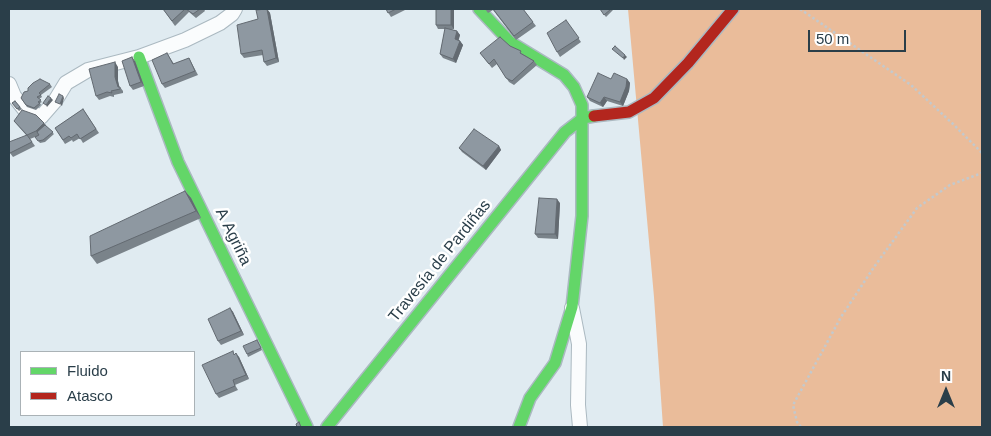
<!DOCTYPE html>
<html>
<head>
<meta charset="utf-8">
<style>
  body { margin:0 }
  #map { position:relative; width:991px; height:436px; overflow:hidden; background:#e0ebf1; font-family:Arial,sans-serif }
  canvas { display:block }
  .frame { position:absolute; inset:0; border:10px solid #2a3e49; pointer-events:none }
  .legend { position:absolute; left:20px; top:351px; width:175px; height:65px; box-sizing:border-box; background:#fff; border:1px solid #aab2b6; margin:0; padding:6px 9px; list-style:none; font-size:15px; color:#2a3e49 }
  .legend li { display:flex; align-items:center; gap:10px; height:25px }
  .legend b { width:25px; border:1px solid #aab2b6 }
  .north { position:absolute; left:921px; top:366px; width:50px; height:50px; -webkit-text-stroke:4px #fff; paint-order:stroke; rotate:0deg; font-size:14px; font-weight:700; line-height:20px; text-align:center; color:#2a3e49 }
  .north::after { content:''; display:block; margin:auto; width:18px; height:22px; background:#2a3e49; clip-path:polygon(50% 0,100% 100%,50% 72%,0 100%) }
  .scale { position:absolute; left:808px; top:30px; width:98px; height:22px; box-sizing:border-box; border:2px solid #2a3e49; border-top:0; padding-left:6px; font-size:15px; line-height:18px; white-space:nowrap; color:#2a3e49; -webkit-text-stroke:4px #fff; paint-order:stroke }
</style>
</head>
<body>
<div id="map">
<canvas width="991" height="436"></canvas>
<div class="frame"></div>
<ul class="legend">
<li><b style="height:6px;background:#63d668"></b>Fluido</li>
<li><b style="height:6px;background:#b3261e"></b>Atasco</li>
</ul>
<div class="north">N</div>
<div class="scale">50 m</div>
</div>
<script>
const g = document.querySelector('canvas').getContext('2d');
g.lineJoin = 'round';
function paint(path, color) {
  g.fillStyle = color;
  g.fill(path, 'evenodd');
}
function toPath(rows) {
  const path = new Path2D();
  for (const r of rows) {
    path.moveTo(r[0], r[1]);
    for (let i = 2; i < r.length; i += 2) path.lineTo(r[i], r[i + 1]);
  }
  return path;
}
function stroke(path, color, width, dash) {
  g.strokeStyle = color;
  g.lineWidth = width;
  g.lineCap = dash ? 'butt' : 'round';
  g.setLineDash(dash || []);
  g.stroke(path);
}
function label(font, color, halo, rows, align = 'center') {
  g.font = font + ' Arial,sans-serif';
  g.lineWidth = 5;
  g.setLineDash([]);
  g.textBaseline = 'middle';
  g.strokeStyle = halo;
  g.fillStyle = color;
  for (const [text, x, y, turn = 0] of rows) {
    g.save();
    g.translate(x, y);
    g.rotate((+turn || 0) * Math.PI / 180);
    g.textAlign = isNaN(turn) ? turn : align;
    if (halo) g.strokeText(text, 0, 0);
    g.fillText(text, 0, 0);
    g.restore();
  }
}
const forest = toPath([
  [628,9,982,9,982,427,663,427,654,297]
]);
const path = toPath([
  [800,9,911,85,953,124,982,153],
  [801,427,797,422,793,405,841,317,874,267,917,208,950,185,982,173]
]);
const street = toPath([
  [9,84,14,96,25,110,41,117,55,101,66,83,88,70,139,57,185,40,220,23,232,14,235,9],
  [572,308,579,344,578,405,580,427]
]);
const fast = toPath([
  [479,9,510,42,564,75,574,87,582,105,582,216,572,307,555,363,530,398,519,427],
  [139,57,178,162,307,427],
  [327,427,565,132,583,118,594,116]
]);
const jam = toPath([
  [594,116,629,112,654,98,688,63,733,9]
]);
const wall = toPath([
  [163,9,204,9,205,11,196,18,189,12,175,26],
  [267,9,270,13,279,62,267,66,264,62,263,55,244,58,241,54,258,19],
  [386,9,407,9,391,17],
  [454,9,454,29,451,29,457,31,460,35,458,40,460,41,463,45,456,63,443,58,440,54,445,29,438,29,436,25],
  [485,9,523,9,536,26,516,40,493,10,488,13],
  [600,9,612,9,613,10,606,17],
  [566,20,581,42,560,57,557,52],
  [510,46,534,61,537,65,514,85,509,82,497,64,492,68,480,53],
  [167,53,174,64,189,58,198,75,165,88,162,84],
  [135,61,144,86,133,90,130,86],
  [118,67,118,81,119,87,120,87,123,91,123,93,114,95,114,97,110,96,99,100,96,96],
  [611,79,627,79,630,83,629,91,623,106,607,101,603,107,590,101,587,97],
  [50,84,52,87,41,95,42,97,39,99,42,102,40,103,41,105,36,110,27,107,21,98],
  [15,101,22,109,19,111,12,103],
  [83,109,99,133,83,143,80,138,73,142,72,140,65,144,55,128],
  [14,121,45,125,54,134,45,142,40,143,35,137,30,139,35,146,13,157,10,153,26,135],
  [499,146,501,150,486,170,462,152,459,148],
  [185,191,191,198,201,218,97,264,91,256],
  [560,203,558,239,538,238,535,234],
  [230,308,233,312,244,335,221,345,218,341],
  [258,342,262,350,248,357,247,354],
  [235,354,239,357,249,379,235,385,238,390,219,398,216,394]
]);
const shadedWall = toPath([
  [267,9,270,13,279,62,276,58],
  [451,9,454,9,454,29,451,25],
  [457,31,460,35,458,43,455,39],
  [460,41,463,45,456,63,453,59],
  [625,55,627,57,624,60,623,58],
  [132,57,135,61,144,86,141,82],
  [115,62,118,67,118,81,120,89,118,87,115,77],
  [627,79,630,83,629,91,623,106,620,102],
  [63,96,64,98,62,106,60,104],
  [604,97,607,101,603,107,600,103],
  [51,98,53,100,47,107,46,105],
  [44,123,47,127,39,135,36,131],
  [499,146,501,150,486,170,483,166],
  [185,191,191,198,201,218,196,211],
  [557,199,560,203,558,239,555,234],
  [230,308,233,312,244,335,241,331],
  [236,353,239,357,249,379,246,375]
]);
const building = toPath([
  [163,9,185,9,172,21,163,9],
  [186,9,200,9,193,14,186,9],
  [267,9,276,58,264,62,262,50,241,54,237,25,258,19,256,10,267,9],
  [386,9,396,9,388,13,386,9],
  [436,9,451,9,451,25,436,25,436,9],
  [493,9,523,9,533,22,514,36,493,9],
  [600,9,611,9,604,15,600,9],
  [566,20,579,38,557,52,547,33,566,20],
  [445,28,457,31,455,39,460,41,453,59,440,54,445,28],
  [500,37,510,46,521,51,520,53,534,61,512,81,506,78,494,59,489,64,480,53,500,37],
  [615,46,625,55,623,58,612,49,615,46],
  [167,53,173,64,189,58,195,71,162,84,152,60,167,53],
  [132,57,141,82,130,86,122,61,132,57],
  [115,62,115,77,118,87,120,87,120,89,111,91,112,93,107,92,96,96,89,69,115,62],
  [598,73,611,79,614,73,627,79,626,87,620,102,604,97,600,103,587,97,598,73],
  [40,79,50,84,39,93,41,95,37,97,41,100,38,102,40,103,34,108,26,105,21,98,24,92,28,91,28,88,33,83,40,79],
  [59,94,63,96,60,104,55,102,59,94],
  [48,96,51,98,46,105,43,103,48,96],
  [15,101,20,107,17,109,12,103,15,101],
  [83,109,96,129,80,139,77,134,71,138,69,136,63,140,55,128,83,109],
  [22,110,36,115,44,123,36,131,27,135,32,142,10,153,9,150,9,142,27,135,14,121,22,110],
  [45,125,53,132,43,140,38,141,35,137,39,135,37,132,45,125],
  [474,129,499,146,483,166,459,148,474,129],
  [185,191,196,211,91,256,90,236,185,191],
  [539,198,557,199,555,234,535,234,539,198],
  [230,308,241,331,218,341,208,319,230,308],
  [257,340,261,348,247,354,243,346,257,340],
  [233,351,234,355,236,353,246,375,233,380,235,386,216,394,202,365,233,351],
  [299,422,301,427,297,427,296,424,299,422]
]);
const streetNames = [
  ["A Agriña",233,237,64],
  ["Travesía de Pardiñas",440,261,-51]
];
paint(forest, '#eabc9a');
stroke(street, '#abb9c1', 16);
stroke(fast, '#abb9c1', 14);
stroke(jam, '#abb9c1', 14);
stroke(path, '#c3c9cd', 2.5, [2.5, 2.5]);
stroke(street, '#fafcfd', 14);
stroke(fast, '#63d668', 11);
stroke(jam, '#b3261e', 11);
paint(wall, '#7a838a');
paint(shadedWall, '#636a71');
paint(building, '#8e98a1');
stroke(building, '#636a71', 1);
label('16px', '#2a3e49', '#fff', streetNames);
</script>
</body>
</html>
